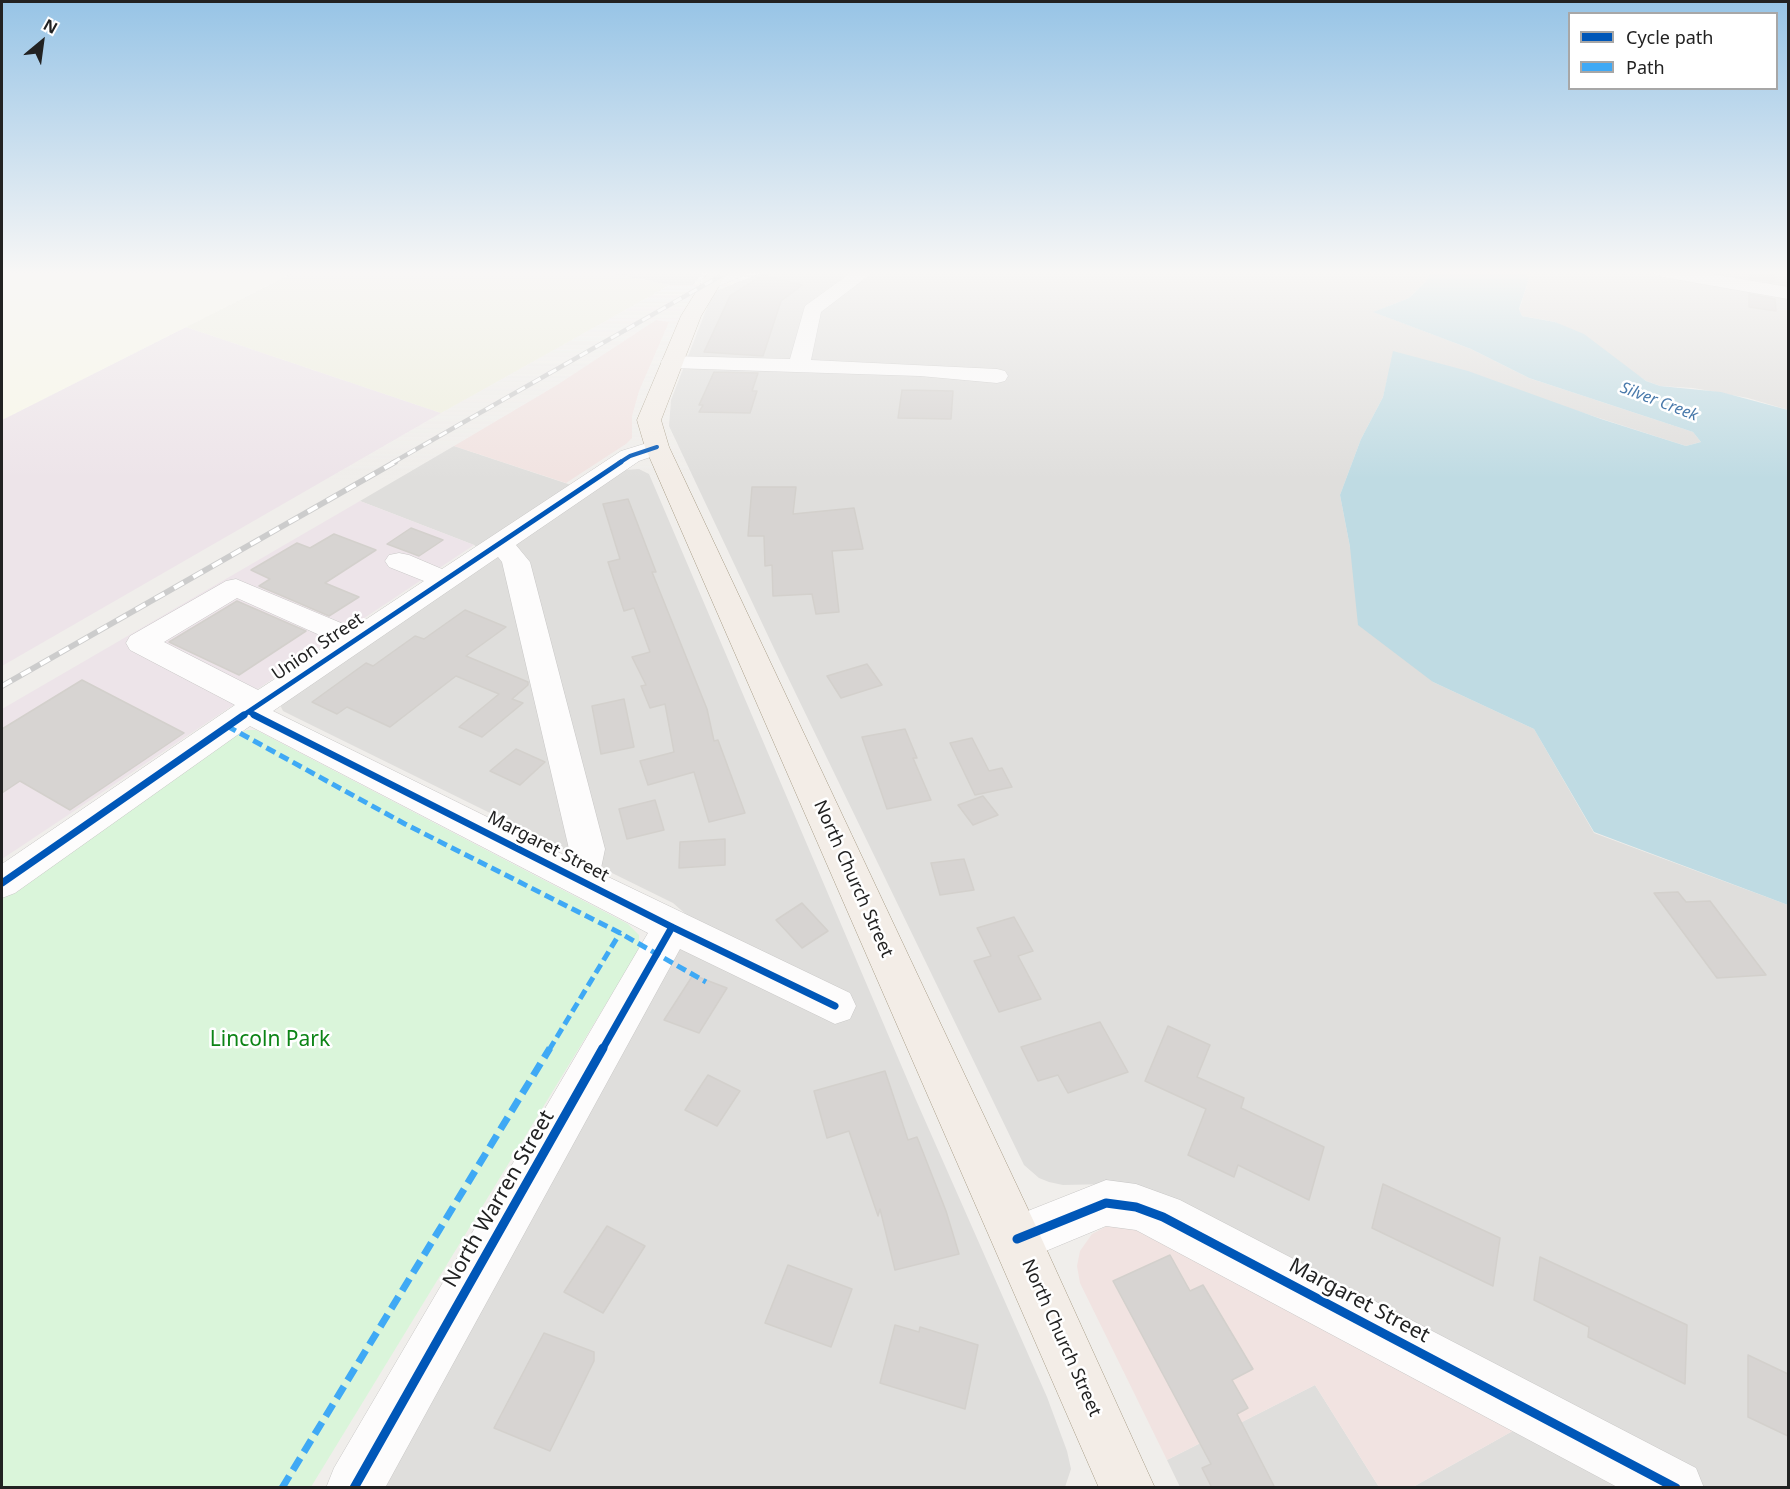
<!DOCTYPE html>
<html>
<head>
<meta charset="utf-8">
<style>
  body { margin:0 }
  #map { position:relative; width:1790px; height:1489px; overflow:hidden; background:#f0eeeb; font-family:"Noto Sans",sans-serif }
  canvas { display:block }
  .frame { position:absolute; inset:0; border:3px solid #222; pointer-events:none }
  .legend { position:absolute; left:1568px; top:12px; width:210px; height:78px; box-sizing:border-box; background:#fff; border:2px solid #a7a7a7; margin:0; padding:8px 10px; list-style:none; font-size:18px; color:#222 }
  .legend li { display:flex; align-items:center; gap:12px; height:30px }
  .legend b { width:30px; border:2px solid #a7a7a7 }
  .north { position:absolute; left:12px; top:12px; width:60px; height:60px; -webkit-text-stroke:4px #fff; paint-order:stroke; rotate:29deg; font-size:16px; font-weight:700; line-height:24px; text-align:center; color:#222 }
  .north::after { content:''; display:block; margin:auto; width:21px; height:27px; background:#222; clip-path:polygon(50% 0,100% 100%,50% 72%,0 100%) }
</style>
</head>
<body>
<div id="map">
<canvas width="1790" height="1489"></canvas>
<div class="frame"></div>
<ul class="legend">
<li><b style="height:8px;background:#0057b8"></b>Cycle path</li>
<li><b style="height:8px;background:#3fa9f5"></b>Path</li>
</ul>
<div class="north">N</div>
</div>
<script>
const g = document.querySelector('canvas').getContext('2d');
g.lineJoin = 'round';
function paint(path, color) {
  g.fillStyle = color;
  g.fill(path, 'evenodd');
}
function toPath(rows) {
  const path = new Path2D();
  for (const r of rows) {
    path.moveTo(r[0], r[1]);
    for (let i = 2; i < r.length; i += 2) path.lineTo(r[i], r[i + 1]);
  }
  return path;
}
function stroke(path, color, width, dash) {
  g.strokeStyle = color;
  g.lineWidth = width;
  g.lineCap = dash ? 'butt' : 'round';
  g.setLineDash(dash || []);
  g.stroke(path);
}
function label(font, color, halo, rows, align = 'center') {
  g.font = font + ' "Noto Sans",sans-serif';
  g.lineWidth = 5;
  g.setLineDash([]);
  g.textBaseline = 'middle';
  g.strokeStyle = halo;
  g.fillStyle = color;
  for (const [text, x, y, turn = 0] of rows) {
    g.save();
    g.translate(x, y);
    g.rotate((+turn || 0) * Math.PI / 180);
    g.textAlign = isNaN(turn) ? turn : align;
    if (halo) g.strokeText(text, 0, 0);
    g.fillText(text, 0, 0);
    g.restore();
  }
}
const residential = toPath([
  [600,271,704,271,693,285,670,285],
  [766,271,1431,271,1427,280,1409,298,1374,312,1471,349,1529,378,1693,432,1701,442,1686,446,1394,352,1383,397,1361,439,1340,495,1350,547,1433,682,1534,729,1594,833,1788,905,1788,1487,1413,1487,1518,1428,1109,1184,1063,1185,1049,1182,1039,1178,1024,1165,779,659,669,426,671,400,713,292],
  [1527,271,1638,271,1788,298,1788,410,1748,398,1693,388,1660,386,1646,381,1555,322,1522,316,1519,310,1528,282],
  [1692,271,1788,271,1788,288,1723,276],
  [454,446,586,490,625,470,639,469,649,474,916,1100,1047,1397,1067,1451,1071,1469,1065,1487,379,1487,688,916,673,903,295,717,283,711,281,707,282,702,490,556,474,545,360,501],
  [1315,1385,1379,1487,1180,1487,1167,1460]
]);
const commercial = toPath([
  [656,320,669,322,639,391,632,416,632,438,626,444,566,483,454,446,557,385],
  [1107,1226,1131,1228,1160,1237,1518,1428,1413,1487,1379,1487,1315,1385,1167,1460,1080,1283,1077,1266,1080,1251,1092,1234]
]);
const industrial = toPath([
  [186,327,441,413,2,666,2,420],
  [360,501,474,545,2,859,2,709]
]);
const education = toPath([
  [2,271,297,271,2,420]
]);
const farmland = toPath([
  [297,271,600,271,670,285,441,413,186,327]
]);
const park = toPath([
  [247,730,256,730,628,924,639,935,639,950,311,1487,2,1487,2,895,221,741]
]);
const water = toPath([
  [1431,271,1527,271,1528,282,1519,309,1522,316,1555,322,1584,334,1646,381,1660,386,1721,392,1788,410,1788,905,1594,832,1534,729,1433,682,1358,625,1350,547,1340,495,1361,439,1383,397,1393,351,1468,371,1601,419,1686,446,1701,442,1693,432,1529,378,1471,349,1373,312,1409,298,1427,280]
]);
const building = toPath([
  [1749,271,1774,275,1775,282,1749,278,1749,271],
  [763,275,802,285,781,301,763,356,704,352,730,296,763,275],
  [1749,294,1775,299,1776,311,1749,307,1749,294],
  [714,372,758,373,752,391,757,391,750,413,699,412,703,405,699,405,714,372],
  [902,390,953,391,951,419,898,418,902,390],
  [752,487,796,487,793,514,854,508,863,549,832,551,839,612,816,614,812,594,773,596,772,565,765,566,764,536,748,536,752,487],
  [628,499,656,572,652,572,707,709,714,741,718,740,745,813,709,822,694,772,648,785,640,761,674,752,665,704,650,708,641,686,646,685,632,657,650,652,634,608,624,611,608,562,620,559,603,504,628,499],
  [411,528,443,540,419,556,387,544,411,528],
  [334,534,376,550,325,583,359,597,329,616,259,586,270,579,251,570,297,543,310,548,334,534],
  [237,601,306,631,239,675,169,642,237,601],
  [465,610,506,627,466,656,528,682,528,685,512,699,523,703,482,737,459,727,499,694,456,676,390,727,347,707,337,714,312,702,366,663,373,666,415,636,424,639,465,610],
  [867,664,882,685,841,698,827,676,867,664],
  [82,680,184,733,70,810,20,781,2,793,2,729,82,680],
  [624,699,634,747,601,754,592,706,624,699],
  [905,729,917,758,913,758,931,800,887,809,862,737,905,729],
  [972,738,989,771,1002,768,1012,787,975,795,950,743,972,738],
  [516,749,545,762,520,785,490,771,516,749],
  [983,796,998,815,973,825,958,805,983,796],
  [655,800,664,830,627,839,619,809,655,800],
  [725,839,725,865,679,868,680,842,725,839],
  [964,859,974,890,940,895,931,863,964,859],
  [1678,892,1686,902,1710,901,1766,975,1717,978,1654,893,1678,892],
  [802,903,828,931,802,948,776,920,802,903],
  [1014,917,1033,951,1018,956,1041,999,999,1012,974,961,991,956,977,928,1014,917],
  [693,975,727,988,699,1033,664,1020,693,975],
  [1100,1022,1128,1072,1068,1093,1058,1075,1038,1081,1021,1047,1100,1022],
  [1168,1026,1210,1045,1197,1077,1244,1098,1241,1108,1324,1147,1309,1200,1238,1165,1234,1177,1188,1155,1206,1109,1145,1081,1168,1026],
  [885,1071,908,1140,917,1137,946,1211,959,1254,895,1270,880,1209,878,1216,849,1131,827,1138,814,1091,885,1071],
  [708,1075,740,1091,717,1126,685,1110,708,1075],
  [1383,1184,1500,1238,1493,1286,1372,1228,1383,1184],
  [607,1226,645,1246,603,1313,564,1292,607,1226],
  [1170,1255,1190,1291,1203,1285,1253,1369,1232,1380,1248,1408,1237,1414,1275,1488,1212,1488,1202,1468,1211,1464,1113,1281,1170,1255],
  [1540,1257,1687,1325,1685,1384,1588,1337,1589,1327,1534,1300,1540,1257],
  [788,1265,852,1289,831,1347,765,1323,788,1265],
  [895,1325,919,1332,920,1327,978,1345,965,1409,880,1383,895,1325],
  [544,1333,594,1352,594,1361,550,1451,494,1428,544,1333],
  [1748,1355,1788,1374,1788,1436,1748,1417,1748,1355]
]);
const minor = toPath([
  [722,271,747,271,745,275,716,287,709,289,700,283,702,279,722,271],
  [853,271,872,273,821,312,811,360,997,369,1005,371,1008,376,1005,381,997,383,920,376,672,368,664,367,661,362,664,357,672,356,790,359,805,306,853,271],
  [1654,271,1695,271,1788,287,1788,299,1663,277,1654,271],
  [657,440,665,442,669,447,665,452,639,461,516,545,530,562,605,849,600,873,850,993,856,1006,850,1019,835,1024,680,949,385,1488,326,1488,334,1468,648,933,250,726,15,893,2,898,2,864,235,705,130,650,126,643,130,636,226,581,236,579,353,628,424,581,389,567,385,561,389,555,399,553,409,555,442,569,621,451,657,440],
  [498,557,502,562,569,849,568,857,273,711,498,557],
  [237,598,333,641,258,690,164,642,237,598],
  [1106,1180,1136,1184,1180,1200,1696,1468,1704,1488,1619,1488,1136,1230,1106,1226,1017,1263,1000,1256,993,1239,1000,1222,1106,1180]
]);
const major = toPath([
  [709,271,728,271,701,316,661,420,669,447,1034,1222,1155,1488,1099,1488,645,447,637,420,681,316,709,271]
]);
const railFar1 = toPath([
  [392,463,729,271]
]);
const rail = toPath([
  [2,686,395,462]
]);
const quietFar1 = toPath([
  [227,726,405,824,620,933,706,982],
  [549,1050,620,933]
]);
const quiet = toPath([
  [282,1488,550,1048]
]);
const cyclewayFar3 = toPath([
  [619,463,630,456,657,447]
]);
const cyclewayFar2 = toPath([
  [249,712,257,716],
  [242,716,621,462]
]);
const cyclewayFar1 = toPath([
  [254,715,672,927,835,1006],
  [2,883,244,715],
  [602,1050,672,927]
]);
const cycleway = toPath([
  [1017,1239,1106,1203,1136,1207,1163,1217,1676,1488],
  [354,1488,603,1048]
]);
const farWaternames = [
  ["Silver Creek",1659,402,21]
];
const streetNames = [
  ["Union Street",318,647,-34],
  ["Margaret Street",548,847,27],
  ["North Church Street",853,879,66],
  ["North Church Street",1061,1338,66]
];
const nearParknames = [
  ["Lincoln Park",270,1040]
];
const nearStreetnames = [
  ["North Warren Street",499,1199,-60],
  ["Margaret Street",1359,1301,28]
];
paint(residential, '#dfdedc');
paint(commercial, '#f1e3e1');
paint(industrial, '#ede4e9');
paint(education, '#f8f7e8');
paint(farmland, '#efefdf');
paint(park, '#daf5da');
paint(water, '#bfdbe3');
paint(building, '#d7d4d2');
stroke(building, '#d3d0cc', 1.5);
stroke(minor, '#c9c8c7', 1);
stroke(major, '#a79c86', 1);
paint(minor, '#fdfcfc');
paint(major, '#f3ede7');
stroke(railFar1, '#ccc', 4.5);
stroke(rail, '#ccc', 6);
stroke(railFar1, '#fff', 3, [9]);
stroke(rail, '#fff', 4, [11]);
stroke(quietFar1, '#3fa9f5', 5, [10, 5]);
stroke(quiet, '#3fa9f5', 7, [14, 7]);
stroke(cyclewayFar3, '#0057b8', 4);
stroke(cyclewayFar2, '#0057b8', 5);
stroke(cyclewayFar1, '#0057b8', 7);
stroke(cycleway, '#0057b8', 9);
const sky = g.createLinearGradient(0, 0, 0, 479);
sky.addColorStop(0, '#97c4e6');
sky.addColorStop(0.57, '#f8f7f6');
sky.addColorStop(1, '#f8f7f600');
g.fillStyle = sky;
g.fillRect(0, 0, 1790, 479);
label('italic 16px', '#4a7aab', '#fff', farWaternames);
label('18px', '#222', '#fff', streetNames);
label('21px', '#0c8416', '#fff', nearParknames);
label('21px', '#222', '#fff', nearStreetnames);
</script>
</body>
</html>
